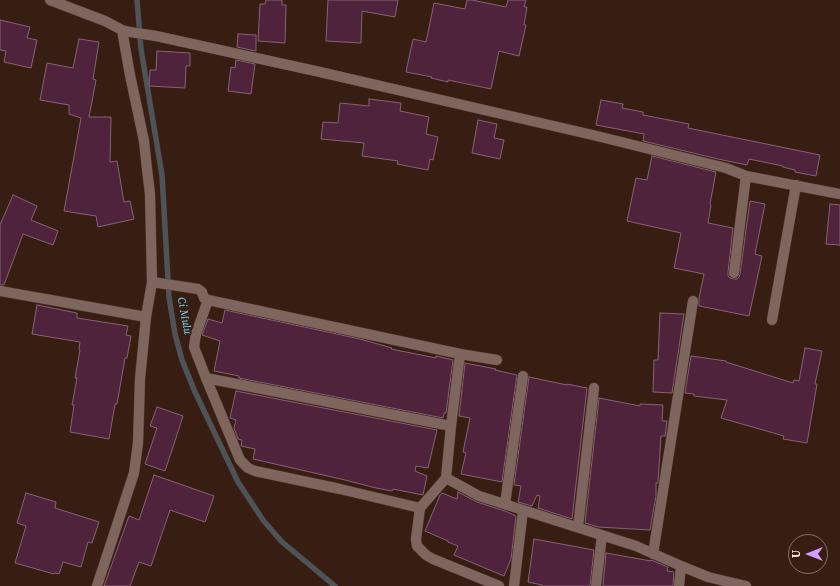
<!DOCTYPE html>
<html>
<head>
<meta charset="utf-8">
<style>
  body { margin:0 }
  #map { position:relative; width:840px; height:586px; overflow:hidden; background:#381d13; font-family:"Source Serif 4",serif }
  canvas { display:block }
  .north { position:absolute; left:788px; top:534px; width:40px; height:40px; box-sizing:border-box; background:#381d13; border:1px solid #876f66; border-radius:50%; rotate:270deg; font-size:11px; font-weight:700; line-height:16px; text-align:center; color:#fdeae3 }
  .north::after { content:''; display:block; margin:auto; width:14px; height:18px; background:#d19dfe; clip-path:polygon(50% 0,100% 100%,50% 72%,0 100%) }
</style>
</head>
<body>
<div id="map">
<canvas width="840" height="586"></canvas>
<div class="north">U</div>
</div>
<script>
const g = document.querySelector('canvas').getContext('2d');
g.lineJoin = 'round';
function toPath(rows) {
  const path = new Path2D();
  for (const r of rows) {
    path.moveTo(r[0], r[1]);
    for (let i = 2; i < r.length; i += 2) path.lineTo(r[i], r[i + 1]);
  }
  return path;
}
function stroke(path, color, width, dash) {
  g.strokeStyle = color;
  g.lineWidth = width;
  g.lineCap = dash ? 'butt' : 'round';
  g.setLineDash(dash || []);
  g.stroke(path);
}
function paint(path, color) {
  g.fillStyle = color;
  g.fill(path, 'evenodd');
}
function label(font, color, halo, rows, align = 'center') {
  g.font = font + ' "Source Serif 4",serif';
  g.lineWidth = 4;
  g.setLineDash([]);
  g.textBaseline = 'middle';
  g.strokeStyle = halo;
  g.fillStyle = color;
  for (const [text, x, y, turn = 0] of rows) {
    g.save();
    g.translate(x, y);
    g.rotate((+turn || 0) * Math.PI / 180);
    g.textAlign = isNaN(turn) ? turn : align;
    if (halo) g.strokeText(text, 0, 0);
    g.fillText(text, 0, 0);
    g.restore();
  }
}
const stream = toPath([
  [137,0,141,49,162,175,169,297,175,334,182,360,195,392,238,482,263,520,281,541,335,586]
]);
const building = toPath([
  [266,0,282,0,282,5,286,5,285,43,258,41,260,4,265,4,266,0],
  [328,0,398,0,395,17,362,11,361,43,326,41,328,0],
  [467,0,472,0,506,7,508,0,526,0,524,7,527,7,524,25,526,25,519,56,499,51,491,89,448,80,448,82,431,78,432,77,406,72,413,39,426,42,434,3,465,9,467,0],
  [0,20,30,27,27,38,37,40,31,68,4,62,6,51,0,50,0,20],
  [238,34,256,35,256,51,237,47,238,34],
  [79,39,99,42,93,79,96,80,89,117,111,117,110,162,117,161,124,202,130,201,134,219,98,227,96,216,64,211,81,118,69,114,69,105,40,100,47,63,73,68,79,39],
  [157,51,190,53,190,66,186,66,185,88,149,86,150,70,156,70,157,51],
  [236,60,255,64,251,94,228,91,231,67,235,68,236,60],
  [369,99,401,103,400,111,429,117,426,134,438,137,433,160,430,159,428,170,397,164,398,161,362,156,364,143,321,139,323,122,338,123,340,103,369,106,369,99],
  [601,100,623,104,622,108,643,112,643,115,689,124,688,128,820,155,816,176,795,172,795,170,783,167,783,166,749,159,747,165,718,159,643,141,644,134,596,125,601,100],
  [478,120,497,124,494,138,504,140,500,159,472,153,478,120],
  [652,156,716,172,710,204,711,205,708,223,733,228,728,272,728,276,730,278,734,279,737,279,739,277,740,274,750,201,765,204,755,254,762,256,749,316,699,306,699,298,704,274,674,268,681,233,627,221,636,178,647,180,652,156],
  [13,195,37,206,31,220,58,231,53,245,23,234,4,285,0,285,0,225,13,195],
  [830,204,840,205,840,245,826,244,830,204],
  [37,305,77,313,77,318,128,326,126,335,131,336,127,358,125,358,117,404,115,404,109,439,70,432,74,405,72,405,77,378,75,378,80,350,79,349,80,342,32,334,37,305],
  [225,310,360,339,392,348,391,349,436,358,436,356,453,360,446,413,444,413,443,418,239,378,239,376,214,371,220,341,202,335,208,319,222,323,225,310],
  [660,313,684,314,672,393,653,392,654,360,658,360,660,313],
  [805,348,822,351,815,384,817,384,807,443,783,439,784,436,721,418,727,400,694,396,694,394,685,393,691,356,726,361,726,362,793,383,794,380,799,381,805,348],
  [465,363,496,369,495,370,517,375,502,482,461,474,466,453,463,452,470,418,459,416,465,363],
  [529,377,567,385,567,384,587,388,572,519,538,508,540,496,537,495,532,506,518,502,521,486,514,485,529,377],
  [236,391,437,430,428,468,416,466,415,471,427,476,423,495,393,489,392,491,376,488,345,480,253,459,255,449,241,446,242,440,238,439,234,428,236,420,230,418,236,391],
  [599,398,640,406,640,404,663,405,662,421,667,421,665,436,661,436,658,482,658,483,656,483,656,496,650,530,598,527,585,523,599,398],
  [157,407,183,416,176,438,165,471,145,464,157,428,150,426,157,407],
  [154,475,214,496,205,522,170,510,151,566,139,562,130,586,104,586,129,516,139,520,154,475],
  [458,492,477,502,505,511,516,516,511,559,504,576,454,555,458,546,448,542,448,541,425,531,440,495,442,493,457,499,458,492],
  [26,493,56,502,55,508,99,522,92,543,88,542,81,567,63,562,59,574,55,573,54,574,15,563,26,526,17,523,26,493],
  [534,539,594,550,590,586,542,586,542,585,528,582,534,539],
  [606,553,651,561,651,560,668,567,667,571,674,572,673,586,603,586,606,553]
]);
const minor = toPath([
  [50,0,105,21,122,30,130,32,156,36,320,72,597,136,726,168,746,176,840,194],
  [734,273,746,176],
  [152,282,198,289,202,292,204,298,208,300,460,354,451,426,446,478],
  [0,291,146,317],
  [208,300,196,334,195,340,194,347,206,378,240,460,248,468,255,471,340,489,420,508,446,478,479,496,636,546,681,566,679,586],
  [772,320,796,185],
  [460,354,497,360],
  [206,378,451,426],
  [505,504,523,376],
  [420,508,416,539,417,546,426,555,433,559,499,586],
  [578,527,594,388],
  [653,554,693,301],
  [681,566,708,577,746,586],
  [97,586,134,473,138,443,140,379,146,317,152,282,150,194,147,169,144,141,130,75,122,30],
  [514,586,523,510],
  [596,586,602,535]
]);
const waterNames = [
  ["Ci Mulu",184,316,79]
];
stroke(stream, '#4d5356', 5.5);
paint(building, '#50233c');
stroke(building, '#846474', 1);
stroke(minor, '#543a30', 11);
stroke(minor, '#7e665e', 10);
label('italic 11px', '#76dafe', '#381d13', waterNames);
</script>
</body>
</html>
